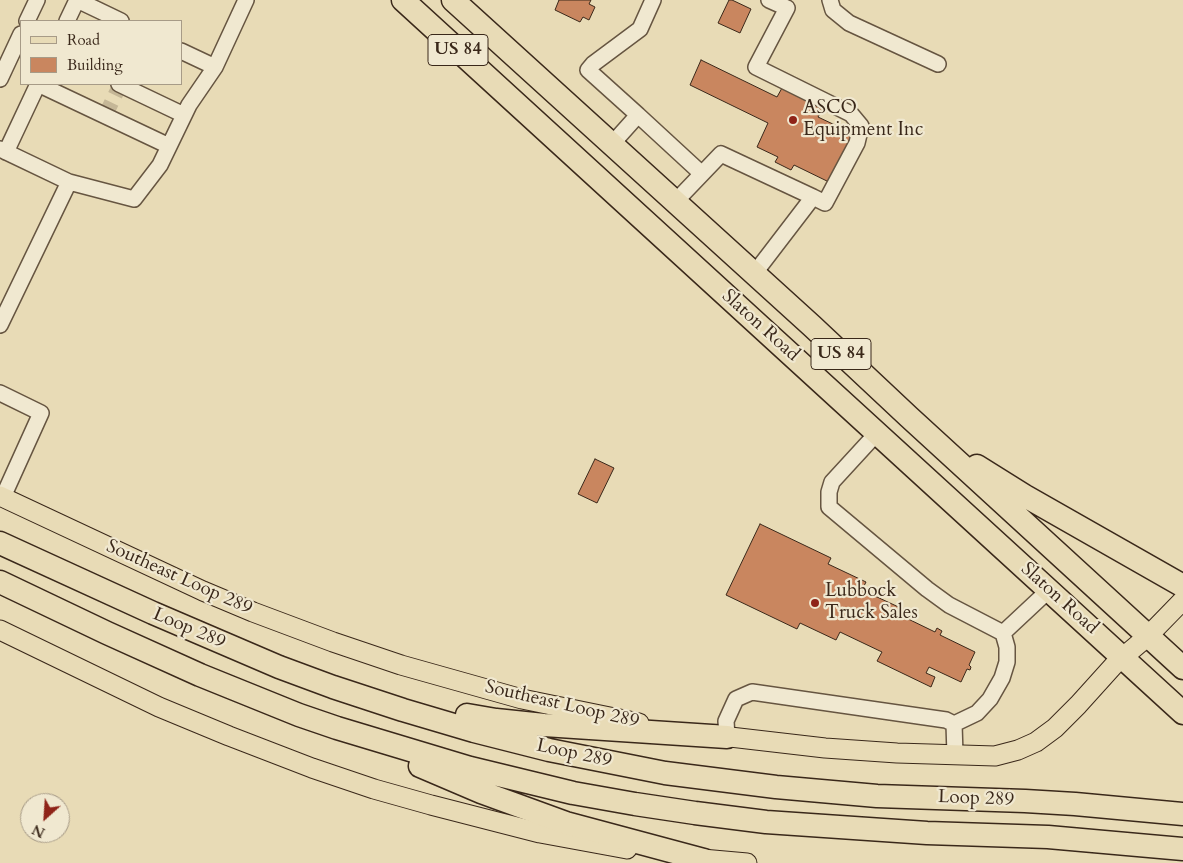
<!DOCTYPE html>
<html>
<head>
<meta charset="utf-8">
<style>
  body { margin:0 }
  #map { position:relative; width:1183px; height:863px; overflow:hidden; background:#e8dbb6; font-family:Cardo,serif }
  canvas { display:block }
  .legend { position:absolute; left:20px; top:20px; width:162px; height:65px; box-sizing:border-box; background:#f0e8d0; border:1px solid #a79b87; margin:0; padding:6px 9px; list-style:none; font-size:15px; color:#3a281a }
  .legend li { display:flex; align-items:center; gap:10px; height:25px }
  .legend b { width:25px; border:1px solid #a79b87 }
  .north { position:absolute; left:20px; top:793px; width:50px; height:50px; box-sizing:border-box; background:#f0e8d0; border:1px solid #a79b87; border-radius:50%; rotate:206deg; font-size:14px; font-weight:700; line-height:20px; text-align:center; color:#3a281a }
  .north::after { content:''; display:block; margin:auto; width:18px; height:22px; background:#8f2418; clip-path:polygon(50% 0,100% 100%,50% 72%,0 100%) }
</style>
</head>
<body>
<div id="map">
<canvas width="1183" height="863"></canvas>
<ul class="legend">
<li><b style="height:6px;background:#e8dbb6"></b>Road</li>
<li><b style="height:14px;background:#c9865f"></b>Building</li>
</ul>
<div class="north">N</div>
</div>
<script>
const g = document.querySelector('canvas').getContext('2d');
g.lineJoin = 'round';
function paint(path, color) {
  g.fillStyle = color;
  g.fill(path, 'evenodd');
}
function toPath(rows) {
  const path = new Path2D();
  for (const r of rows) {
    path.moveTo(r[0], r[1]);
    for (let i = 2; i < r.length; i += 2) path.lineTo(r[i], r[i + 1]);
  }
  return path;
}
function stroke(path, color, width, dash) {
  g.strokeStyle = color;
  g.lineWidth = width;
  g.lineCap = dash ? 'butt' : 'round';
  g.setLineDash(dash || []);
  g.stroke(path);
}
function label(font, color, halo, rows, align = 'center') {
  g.font = font + ' Cardo,serif';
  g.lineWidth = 4.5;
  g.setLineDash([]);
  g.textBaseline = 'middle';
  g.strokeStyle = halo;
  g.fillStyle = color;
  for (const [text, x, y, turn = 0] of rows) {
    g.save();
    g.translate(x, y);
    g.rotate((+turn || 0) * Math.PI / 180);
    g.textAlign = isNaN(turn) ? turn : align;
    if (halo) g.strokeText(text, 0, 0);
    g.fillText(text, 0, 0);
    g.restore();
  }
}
const building = toPath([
  [559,0,591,0,589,4,595,7,589,20,583,17,580,22,555,10,559,0],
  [729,0,732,0,751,9,740,33,718,23,729,0],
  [701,60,777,97,782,88,823,108,818,117,854,134,831,183,794,165,791,170,775,162,778,157,757,147,768,123,690,85,701,60],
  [595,459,614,468,597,503,578,494,595,459],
  [760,524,831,558,828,564,866,582,862,590,905,610,902,616,935,632,937,628,942,631,940,635,975,652,969,665,971,667,970,670,967,669,961,682,929,667,926,673,935,677,931,687,877,661,882,652,840,632,836,640,800,623,797,629,726,595,760,524]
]);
const minorTunnel = toPath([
  [105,116,120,85]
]);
const minor = toPath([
  [77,0,121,21],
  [830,0,833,10,849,23,938,64],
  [27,21,37,0],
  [67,21,77,0],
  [181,51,215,67],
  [0,79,21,34],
  [38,84,169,146],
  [119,84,184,115],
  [638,115,702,174],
  [612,144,638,115,588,70,593,64,640,29,653,0],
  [0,149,69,182,0,325],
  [6,152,38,84],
  [69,182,134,199,160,165,189,105,215,67,246,0],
  [675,202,721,154,813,197],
  [754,274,813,197,825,203,857,143,861,126,851,114,756,67,787,8,769,0],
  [0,393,41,413,3,497],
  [877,433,832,482,829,492,829,507,927,589,949,605,1003,633,1007,647,1007,662,1002,678,990,699,977,713,954,724],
  [1003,633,1049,590],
  [727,737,726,721,736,699,752,692,946,720,954,724,955,755]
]);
const major = toPath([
  [0,496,203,591,253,612,333,642,401,665,522,699,639,723],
  [0,630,159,707,229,736,312,768,374,789,431,805,540,833,627,849],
  [713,735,825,748,897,753,995,756,1018,750,1036,742,1055,728,1078,705,1115,664,1148,636,1183,600],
  [691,858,747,863]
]);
const highway = toPath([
  [403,0,1183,713],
  [453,0,812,326,909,417,1183,668],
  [977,466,1025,496,1183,586],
  [0,543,153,613,279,667,333,687,403,710,474,731,549,750,665,773,776,787,877,796,1025,801,1075,804,1183,814],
  [0,582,107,633,200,675,299,715,337,728,470,768,573,793,635,804,695,813,766,822,927,833,1048,837,1183,849],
  [467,715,496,720,544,725,727,737],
  [420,766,481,792,566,823,704,860]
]);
const markers = [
  [793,120,5,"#8f2418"],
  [815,603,5,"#8f2418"]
];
const shields = [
  [458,50,60],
  [841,354,60]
];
const shieldNames = [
  ["US 84",458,50],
  ["US 84",841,354]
];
const poiNames = [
  ["ASCO",803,109],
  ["Equipment Inc",803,131],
  ["Lubbock",825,592],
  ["Truck Sales",825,614]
];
const streetNames = [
  ["Slaton Road",760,326,42],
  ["Southeast Loop 289",179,578,24],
  ["Slaton Road",1059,599,42],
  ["Loop 289",189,629,23],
  ["Southeast Loop 289",562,705,13],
  ["Loop 289",574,754,12],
  ["Loop 289",976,799,2]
];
paint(building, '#c9865f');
stroke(building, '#3a281a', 1);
stroke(minorTunnel, '#c5b797', 15, [15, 8]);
stroke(minor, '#665541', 18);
stroke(major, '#3a281a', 21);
stroke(highway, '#3a281a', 25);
stroke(minor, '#f0e8d0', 15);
stroke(major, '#e8dbb6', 19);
stroke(highway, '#e8dbb6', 22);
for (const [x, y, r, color] of markers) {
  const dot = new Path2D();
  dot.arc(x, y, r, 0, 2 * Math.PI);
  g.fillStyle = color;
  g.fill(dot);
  stroke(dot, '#f0e8d0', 2);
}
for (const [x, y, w] of shields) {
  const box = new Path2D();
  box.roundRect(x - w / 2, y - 15.5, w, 31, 4);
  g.fillStyle = '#f0e8d0';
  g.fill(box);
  stroke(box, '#3a281a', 1);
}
label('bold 18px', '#3a281a', null, shieldNames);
label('19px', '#3a281a', '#f0e8d0', poiNames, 'left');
label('19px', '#3a281a', '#f0e8d0', streetNames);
</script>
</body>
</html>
